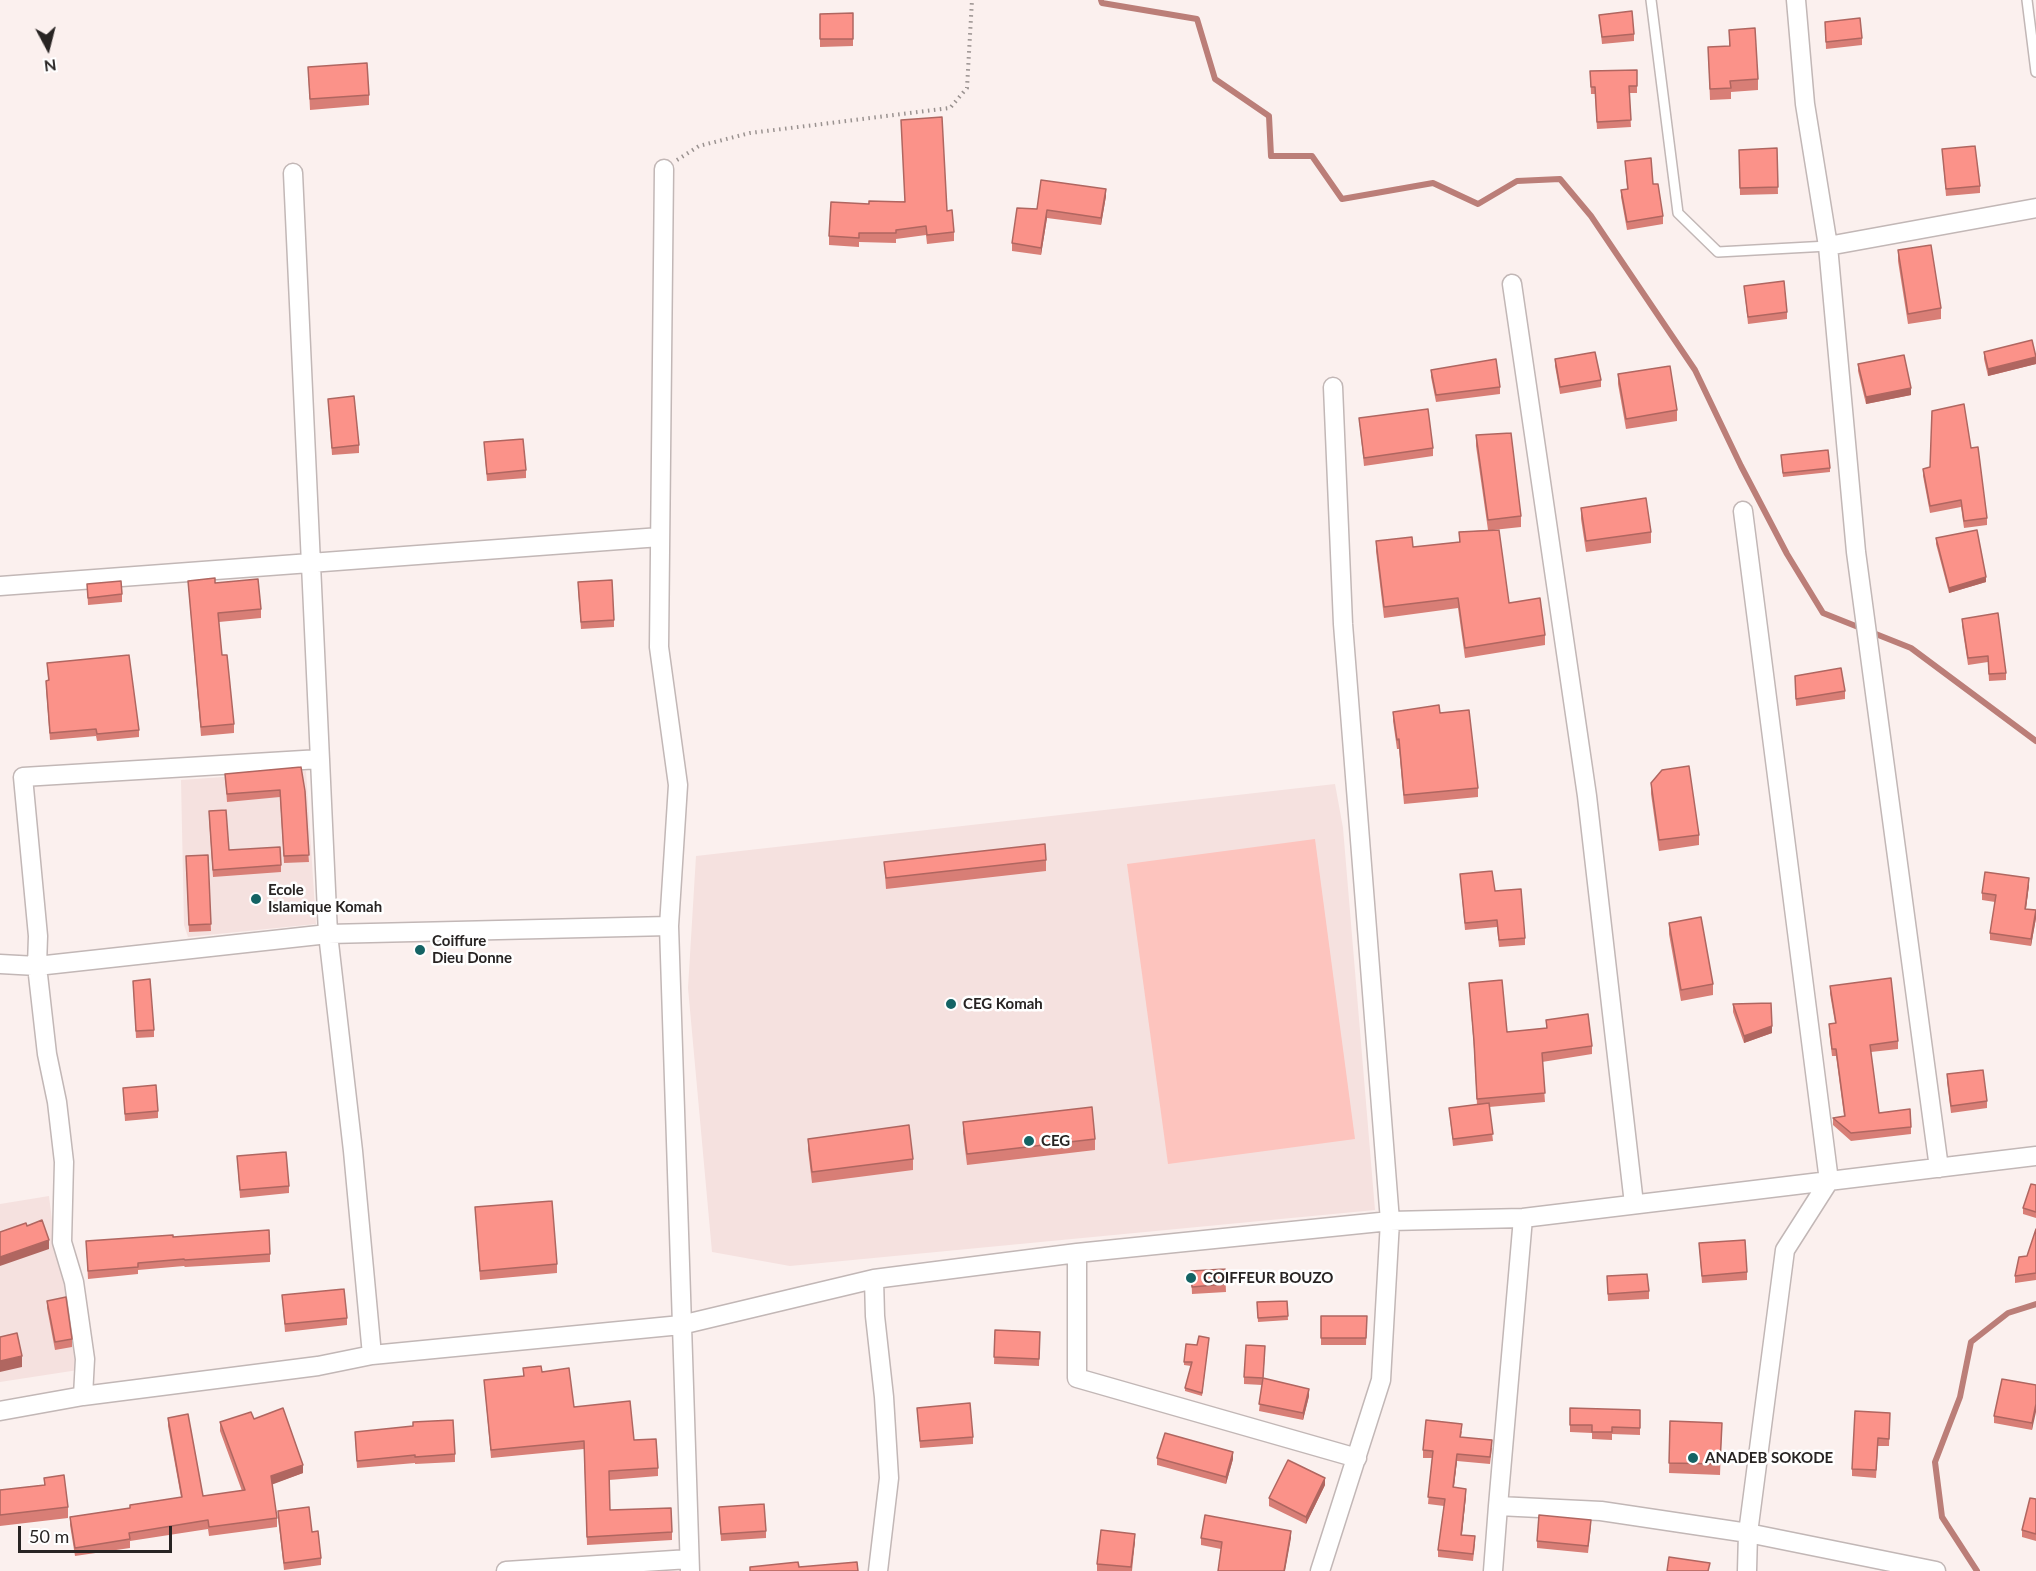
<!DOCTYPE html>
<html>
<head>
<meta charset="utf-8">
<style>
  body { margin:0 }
  #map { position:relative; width:2036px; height:1571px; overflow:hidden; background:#fbf0ee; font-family:Lato,sans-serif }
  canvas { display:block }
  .north { position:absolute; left:18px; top:18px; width:60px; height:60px; -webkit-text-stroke:4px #fff; paint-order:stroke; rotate:173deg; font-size:16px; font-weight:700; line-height:24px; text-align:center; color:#282423 }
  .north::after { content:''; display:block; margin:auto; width:21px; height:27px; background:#282423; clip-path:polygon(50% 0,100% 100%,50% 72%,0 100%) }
  .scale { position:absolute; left:18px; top:1526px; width:154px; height:27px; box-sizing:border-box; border:3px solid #282423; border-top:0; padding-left:8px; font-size:18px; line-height:21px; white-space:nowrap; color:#282423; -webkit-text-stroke:4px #fff; paint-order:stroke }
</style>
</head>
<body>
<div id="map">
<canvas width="2036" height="1571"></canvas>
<div class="north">N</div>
<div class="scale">50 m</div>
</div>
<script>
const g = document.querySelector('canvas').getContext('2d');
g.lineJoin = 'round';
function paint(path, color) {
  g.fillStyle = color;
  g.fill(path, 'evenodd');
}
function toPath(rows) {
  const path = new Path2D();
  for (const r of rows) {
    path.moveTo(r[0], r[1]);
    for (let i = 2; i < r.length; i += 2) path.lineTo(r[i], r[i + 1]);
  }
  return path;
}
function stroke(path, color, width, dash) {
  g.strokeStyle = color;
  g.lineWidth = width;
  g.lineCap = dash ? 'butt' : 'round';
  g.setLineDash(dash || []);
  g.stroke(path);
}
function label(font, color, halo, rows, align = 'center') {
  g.font = font + ' Lato,sans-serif';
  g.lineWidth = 5;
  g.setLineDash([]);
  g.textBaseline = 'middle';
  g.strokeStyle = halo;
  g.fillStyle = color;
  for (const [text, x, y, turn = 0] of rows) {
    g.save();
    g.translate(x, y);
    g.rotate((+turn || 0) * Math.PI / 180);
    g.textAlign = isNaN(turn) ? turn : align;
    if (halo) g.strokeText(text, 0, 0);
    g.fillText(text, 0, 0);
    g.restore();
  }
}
const built = toPath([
  [306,771,316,924,188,937,184,925,181,780],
  [1335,784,1343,828,1375,1210,790,1266,712,1252,688,988,696,856],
  [49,1196,56,1252,69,1292,78,1370,0,1382,0,1204]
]);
const green = toPath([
  [1315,839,1355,1139,1168,1164,1127,864]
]);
const stream = toPath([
  [1101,0,1102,3,1197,19,1215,79,1269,116,1271,156,1312,156,1342,199,1433,183,1478,204,1517,181,1560,179,1591,216,1695,370,1741,466,1787,554,1823,613,1911,648,2036,741],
  [1977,1571,1942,1517,1935,1462,1960,1397,1971,1342,2008,1313,2036,1304]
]);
const path = toPath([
  [677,160,699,146,750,133,950,108,967,88,972,0]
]);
const lane = toPath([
  [1651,0,1678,213,1718,252,1828,246],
  [2027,0,2036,72]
]);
const street = toPath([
  [1796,0,1805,104,1828,246,1856,552,1939,1168],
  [664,169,659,647,678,785,669,926,690,1571],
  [293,173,328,934,353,1151,372,1355],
  [1828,246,2036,208],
  [1512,284,1587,796,1634,1204],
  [1743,511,1829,1181,1785,1250,1748,1533,1747,1571],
  [0,586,660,537],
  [0,964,37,966,328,934,669,926],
  [1523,1218,1498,1506,1601,1511,1748,1533,1936,1571],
  [1077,1253,1077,1378,1357,1458],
  [874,1279,875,1316,884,1397,889,1478,878,1571],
  [83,1396,85,1359,74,1282,62,1242,64,1162,57,1102,47,1054,37,966,38,936,23,777,320,759],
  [0,1411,83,1396,318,1366,372,1355,681,1325,874,1279,1077,1253,1390,1221,1523,1218,2036,1156],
  [506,1571,689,1559],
  [1320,1571,1381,1380,1390,1221,1343,624,1333,387],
  [1493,1571,1498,1506]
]);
const wall = toPath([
  [853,13,853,46,820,47,820,14],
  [1599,15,1634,34,1634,41,1602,44],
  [1825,22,1862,38,1862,45,1826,49],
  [1729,30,1758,79,1758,90,1731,92,1731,99,1710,100,1708,47,1729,46],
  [308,67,369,95,369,105,310,110],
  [1637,70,1637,93,1629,93,1631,127,1597,129,1595,94,1591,94,1590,71],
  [901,120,947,211,954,232,954,241,927,244,926,235,896,239,896,243,859,242,859,247,829,245,829,236,869,204,905,201],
  [1777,148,1778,194,1740,195,1739,150],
  [1942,149,1980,186,1980,193,1946,196],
  [1625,161,1653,184,1663,216,1663,224,1627,230,1621,197,1621,190,1627,189],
  [1106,196,1101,225,1047,218,1041,255,1012,251,1012,243,1037,209],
  [1898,250,1941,308,1941,319,1908,324,1898,261],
  [1744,286,1787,312,1787,319,1748,324],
  [1984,352,2036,355,2036,364,1988,376,1984,359],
  [1555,359,1601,380,1601,387,1560,394,1555,366],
  [1858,364,1911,395,1866,404,1858,371],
  [1431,370,1500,387,1500,394,1436,402,1431,377],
  [1618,374,1677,410,1677,421,1626,429,1618,384],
  [328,399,359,445,359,453,332,455],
  [1359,418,1433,448,1433,456,1364,466],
  [1476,435,1521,516,1521,527,1493,530,1509,603,1545,635,1545,645,1465,658,1458,608,1384,618,1376,551,1376,541,1413,547,1459,542,1459,532,1488,530,1476,446],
  [484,442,526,470,526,478,487,481],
  [1971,448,1987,518,1987,525,1964,528,1961,507,1930,513,1923,476,1923,469,1930,467],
  [1781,459,1830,468,1830,472,1783,477],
  [1581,508,1651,532,1651,543,1586,552,1581,519],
  [1936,538,1986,582,1949,593,1936,544],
  [188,581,215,583,261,609,261,618,219,622,222,655,234,724,234,733,201,736],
  [87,584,122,594,122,602,88,605],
  [578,589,614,620,614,627,581,629],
  [1962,619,2006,673,2006,680,1989,681,1988,662,1968,665,1962,626],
  [47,663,139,730,139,737,97,741,96,736,50,740,46,688,46,681,48,680],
  [1795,676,1845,691,1845,699,1796,706],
  [1393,712,1440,713,1478,788,1478,797,1404,804,1399,749,1397,749,1393,721],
  [301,767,309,862,284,863,280,797,227,802,225,774],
  [1651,783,1699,835,1699,845,1659,851,1651,794],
  [209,818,229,850,281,865,281,872,213,877],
  [208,855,211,931,189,932,186,856],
  [1046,860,1046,871,886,889,884,862],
  [1460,874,1525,938,1525,945,1499,947,1497,927,1465,930],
  [2029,885,2026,909,2036,918,2031,946,1990,940,1990,933,1995,902,1982,900,1982,893],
  [1669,923,1713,984,1713,995,1681,1001,1669,934],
  [133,981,154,1030,154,1037,136,1038],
  [1469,983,1507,1032,1546,1028,1546,1020,1592,1046,1592,1054,1542,1062,1545,1102,1489,1107,1493,1141,1453,1146,1449,1108,1477,1105,1474,1049],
  [1830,986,1898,1041,1898,1049,1871,1052,1879,1113,1911,1127,1911,1134,1851,1141,1833,1125,1833,1118,1844,1116,1836,1056,1832,1056,1829,1031,1829,1024,1835,1023,1830,994],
  [1733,1004,1772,1033,1744,1043,1733,1012],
  [1947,1074,1987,1101,1987,1108,1951,1113,1947,1082],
  [123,1088,158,1111,158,1118,125,1121],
  [963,1122,1095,1139,1095,1150,967,1165,963,1133],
  [808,1139,913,1159,913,1170,812,1183,808,1150],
  [237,1156,289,1186,289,1193,240,1198],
  [2036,1185,2036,1218,2023,1214,2023,1208],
  [475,1207,557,1264,557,1273,480,1280],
  [2036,1229,2036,1280,2015,1283,2015,1276,2027,1256],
  [173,1237,270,1254,270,1262,185,1267,184,1266,138,1270,138,1274,88,1279,86,1241],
  [1699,1243,1747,1272,1747,1280,1702,1283],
  [1225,1269,1226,1292,1192,1294,1191,1271],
  [1607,1276,1649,1291,1649,1299,1608,1301],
  [282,1295,347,1318,347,1325,285,1332],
  [47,1301,72,1339,72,1347,55,1350,47,1308],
  [1287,1301,1288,1320,1258,1322,1257,1302],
  [1321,1316,1367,1316,1366,1345,1321,1345],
  [995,1330,1040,1332,1039,1366,994,1364],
  [1209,1338,1202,1396,1185,1391,1185,1388,1191,1366,1184,1365,1184,1362],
  [1265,1354,1263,1378,1309,1396,1303,1420,1259,1411,1262,1385,1244,1384,1244,1377],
  [523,1368,542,1372,574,1407,634,1440,658,1468,658,1476,609,1480,610,1510,672,1532,672,1540,587,1545,584,1449,491,1458,484,1380,523,1376],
  [2036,1385,2032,1430,1994,1423,1994,1416],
  [917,1408,973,1437,973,1444,920,1448],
  [1570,1408,1640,1410,1640,1435,1612,1434,1612,1440,1592,1439,1592,1433,1570,1432],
  [1890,1413,1889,1446,1878,1446,1876,1478,1852,1476,1852,1469],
  [168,1418,203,1496,242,1491,220,1431,220,1422,254,1419,303,1473,272,1484,277,1518,277,1527,209,1536,208,1529,130,1541,130,1548,75,1556,70,1525,70,1517,130,1508,181,1497,168,1426],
  [1670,1421,1722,1423,1720,1475,1669,1473],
  [1462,1431,1461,1437,1492,1448,1490,1464,1457,1461,1454,1487,1466,1496,1462,1535,1475,1544,1473,1561,1438,1557,1438,1550,1444,1506,1428,1504,1432,1458,1423,1458,1423,1450],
  [355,1432,455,1454,455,1462,415,1464,415,1463,357,1468],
  [1157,1458,1233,1459,1226,1484,1157,1465],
  [44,1478,68,1507,68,1518,0,1526,0,1490,44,1485],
  [1325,1485,1306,1524,1269,1506,1269,1498],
  [2036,1499,2036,1541,2022,1537,2022,1530],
  [278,1511,312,1532,321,1558,321,1565,284,1570,278,1518],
  [719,1514,766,1531,766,1538,721,1541],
  [1591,1527,1588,1553,1537,1548,1537,1541],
  [1201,1538,1291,1538,1221,1549,1201,1545],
  [1135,1541,1132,1571,1097,1571,1097,1564]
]);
const shadedWall = toPath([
  [1106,189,1106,196,1101,225,1101,218],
  [1047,210,1047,218,1041,255,1041,248],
  [2036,357,2036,364,1988,376,1988,369],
  [1911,388,1911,395,1866,404,1866,397],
  [1986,577,1986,582,1949,593,1949,588],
  [2029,878,2029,885,2025,916,2025,909],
  [2036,910,2036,918,2031,946,2031,939],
  [1772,1026,1772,1033,1744,1043,1744,1036],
  [49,1240,49,1249,0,1266,0,1257],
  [22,1356,22,1367,0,1372,0,1361],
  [1309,1389,1309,1396,1303,1420,1303,1413],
  [2036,1404,2036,1412,2032,1430,2032,1423],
  [1233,1452,1233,1459,1226,1484,1226,1477],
  [1457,1454,1457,1461,1453,1494,1453,1487],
  [303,1465,303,1473,271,1485,271,1476],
  [1325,1478,1325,1485,1306,1524,1306,1517],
  [1466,1489,1466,1496,1461,1542,1461,1535],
  [1291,1531,1291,1538,1285,1571,1284,1571],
  [1135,1534,1135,1541,1131,1571,1131,1567]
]);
const building = toPath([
  [1632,11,1634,34,1602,37,1599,15,1632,11],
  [853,13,853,39,820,39,820,14,853,13],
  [1860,18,1862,38,1826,42,1825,22,1860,18],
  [1755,28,1758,79,1730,81,1731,88,1710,89,1708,47,1730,46,1729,30,1755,28],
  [367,63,369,95,310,99,308,67,367,63],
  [1637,70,1637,86,1629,86,1631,120,1597,122,1595,87,1591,87,1590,71,1637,70],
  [942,117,947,211,952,210,954,232,927,235,926,226,896,230,896,233,859,233,859,238,829,236,831,202,869,204,869,201,905,202,901,120,942,117],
  [1975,146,1980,186,1946,189,1942,149,1975,146],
  [1777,148,1778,187,1740,188,1739,150,1777,148],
  [1651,158,1653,184,1658,184,1663,216,1627,222,1621,190,1628,189,1625,161,1651,158],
  [1041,180,1106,189,1101,218,1047,210,1041,248,1012,243,1017,208,1037,209,1041,180],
  [1931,245,1941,308,1908,314,1898,250,1931,245],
  [1784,281,1787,312,1748,317,1744,286,1784,281],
  [2032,340,2036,357,1988,369,1984,352,2032,340],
  [1595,352,1601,380,1560,387,1555,359,1595,352],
  [1904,355,1911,388,1866,397,1858,364,1904,355],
  [1496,359,1500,387,1436,395,1431,370,1496,359],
  [1670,366,1677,410,1626,419,1618,374,1670,366],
  [354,396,359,445,332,448,328,399,354,396],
  [1964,404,1971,448,1978,447,1987,518,1964,521,1961,500,1930,506,1923,469,1930,467,1932,411,1964,404],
  [1428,409,1433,448,1364,458,1359,418,1428,409],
  [1511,433,1521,516,1488,520,1476,435,1511,433],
  [523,439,526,470,487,474,484,442,523,439],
  [1828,450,1830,468,1783,473,1781,455,1828,450],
  [1646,498,1651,532,1586,541,1581,508,1646,498],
  [1499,530,1509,603,1540,598,1545,635,1465,648,1458,598,1384,607,1376,541,1412,537,1413,547,1460,542,1459,532,1499,530],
  [1977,530,1986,577,1949,588,1936,538,1977,530],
  [215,578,215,583,258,579,261,609,218,613,222,655,227,655,234,724,201,727,188,581,215,578],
  [612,580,614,620,581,622,578,582,612,580],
  [121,581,122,594,88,598,87,584,121,581],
  [1998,613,2006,673,1989,674,1988,656,1968,658,1962,619,1998,613],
  [129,655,139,730,97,734,96,729,50,733,46,681,49,680,47,663,129,655],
  [1841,668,1845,691,1796,699,1795,676,1841,668],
  [1439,705,1440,713,1469,710,1478,788,1404,795,1399,739,1397,740,1393,712,1439,705],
  [1689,766,1699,835,1659,840,1651,783,1662,770,1689,766],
  [301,767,305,791,309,855,284,856,280,790,227,794,225,774,301,767],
  [226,810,229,850,280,847,281,865,213,870,209,811,226,810],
  [1045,844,1046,860,886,878,884,862,1045,844],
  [208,855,211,924,189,925,186,856,208,855],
  [1492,871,1495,891,1521,889,1525,938,1499,940,1497,920,1465,923,1460,874,1492,871],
  [1985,872,2029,878,2025,909,2036,910,2031,939,1990,933,1996,895,1982,893,1985,872],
  [1701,917,1713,984,1681,990,1669,923,1701,917],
  [1891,978,1898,1041,1870,1045,1879,1113,1910,1109,1911,1127,1851,1133,1833,1118,1845,1116,1836,1049,1832,1049,1829,1024,1836,1023,1830,986,1891,978],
  [150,979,154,1030,136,1031,133,981,150,979],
  [1502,980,1507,1032,1547,1028,1546,1020,1588,1014,1592,1046,1542,1053,1545,1093,1477,1099,1474,1041,1469,983,1502,980],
  [1771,1003,1772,1026,1744,1036,1733,1004,1771,1003],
  [1983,1070,1987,1101,1951,1106,1947,1074,1983,1070],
  [156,1085,158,1111,125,1114,123,1088,156,1085],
  [1489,1103,1493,1134,1453,1139,1449,1108,1489,1103],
  [1092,1107,1095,1139,967,1154,963,1122,1092,1107],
  [909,1125,913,1159,812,1172,808,1139,909,1125],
  [286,1152,289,1186,240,1190,237,1156,286,1152],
  [2031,1184,2036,1185,2036,1212,2023,1208,2031,1184],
  [552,1201,557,1264,480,1271,475,1207,552,1201],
  [42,1220,49,1240,0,1257,0,1232,26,1223,27,1226,42,1220],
  [2036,1229,2036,1273,2015,1276,2019,1257,2027,1256,2036,1229],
  [269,1230,270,1254,185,1260,184,1259,138,1263,138,1267,88,1271,86,1241,173,1235,173,1237,269,1230],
  [1745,1240,1747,1272,1702,1276,1699,1243,1745,1240],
  [1225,1269,1226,1284,1192,1287,1191,1271,1225,1269],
  [1647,1274,1649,1291,1608,1294,1607,1276,1647,1274],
  [344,1289,347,1318,285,1324,282,1295,344,1289],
  [66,1297,72,1339,55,1342,47,1301,66,1297],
  [1287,1301,1288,1316,1258,1318,1257,1302,1287,1301],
  [1321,1316,1367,1316,1366,1338,1321,1338,1321,1316],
  [995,1330,1040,1332,1039,1359,994,1357,995,1330],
  [17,1333,22,1356,0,1361,0,1337,17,1333],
  [1199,1336,1209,1338,1202,1393,1185,1388,1192,1362,1184,1362,1186,1344,1197,1345,1199,1336],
  [1246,1345,1265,1346,1263,1378,1244,1377,1246,1345],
  [541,1366,542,1372,569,1368,574,1407,630,1401,634,1440,656,1439,658,1468,609,1471,610,1510,671,1508,672,1532,587,1537,584,1441,491,1450,484,1380,524,1376,523,1368,541,1366],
  [1263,1378,1309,1389,1303,1413,1259,1404,1263,1378],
  [2002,1379,2036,1385,2036,1404,2032,1423,1994,1416,2002,1379],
  [970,1403,973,1437,920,1441,917,1408,970,1403],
  [283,1408,303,1465,271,1476,277,1518,209,1527,208,1520,129,1533,130,1539,75,1548,70,1517,130,1508,130,1505,182,1497,168,1418,188,1414,203,1496,245,1490,220,1422,251,1412,254,1419,283,1408],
  [1570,1408,1640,1410,1640,1428,1612,1427,1612,1432,1592,1432,1592,1425,1570,1425,1570,1408],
  [1855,1411,1890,1413,1889,1439,1878,1438,1876,1470,1852,1469,1855,1411],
  [453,1420,455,1454,415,1457,415,1455,357,1461,355,1432,413,1426,413,1422,453,1420],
  [1426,1420,1462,1424,1460,1437,1492,1440,1490,1457,1457,1454,1453,1487,1466,1489,1461,1535,1475,1536,1473,1554,1438,1550,1445,1499,1428,1497,1433,1451,1423,1450,1426,1420],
  [1670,1421,1722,1423,1720,1464,1669,1463,1670,1421],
  [1165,1433,1233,1452,1226,1477,1157,1458,1165,1433],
  [1288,1460,1325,1478,1306,1517,1269,1498,1288,1460],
  [64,1475,68,1507,0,1515,0,1490,45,1485,44,1478,64,1475],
  [2030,1498,2036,1499,2036,1534,2022,1530,2030,1498],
  [764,1504,766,1531,721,1534,719,1507,764,1504],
  [309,1507,312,1532,318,1531,321,1558,284,1563,278,1511,309,1507],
  [1205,1515,1291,1531,1284,1571,1218,1571,1222,1542,1201,1538,1205,1515],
  [1539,1515,1591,1520,1588,1546,1537,1541,1539,1515],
  [1101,1530,1135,1534,1131,1567,1097,1564,1101,1530],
  [1669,1557,1710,1563,1708,1571,1667,1571,1669,1557],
  [798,1562,799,1567,857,1562,858,1571,750,1571,750,1567,798,1562]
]);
const markers = [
  [256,899,6,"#146364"],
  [420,950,6,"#146364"],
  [951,1004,6,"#146364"],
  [1029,1141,6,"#146364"],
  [1191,1278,6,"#146364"],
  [1693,1458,6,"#146364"]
];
const poiNames = [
  ["Ecole",268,890],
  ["Islamique Komah",268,907],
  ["Coiffure",432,941],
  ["Dieu Donne",432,958],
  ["CEG Komah",963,1004],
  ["CEG",1041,1141],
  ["COIFFEUR BOUZO",1203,1278],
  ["ANADEB SOKODE",1705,1458]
];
paint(built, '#f5e1df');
paint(green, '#fdc4be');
stroke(stream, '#bb7e78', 6);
stroke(lane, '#c2b7b6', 12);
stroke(street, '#c2b7b6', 21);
stroke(path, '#9a9290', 4, [1.5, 4.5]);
stroke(lane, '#fff', 9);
stroke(street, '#fff', 18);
paint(wall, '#d87e76');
paint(shadedWall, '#b06660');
paint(building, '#fb9289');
stroke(building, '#b06660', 1.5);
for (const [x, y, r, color] of markers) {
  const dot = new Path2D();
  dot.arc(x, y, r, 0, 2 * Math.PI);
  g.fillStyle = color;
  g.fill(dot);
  stroke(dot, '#fff', 2);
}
label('bold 15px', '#282423', '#fff', poiNames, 'left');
</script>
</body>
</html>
